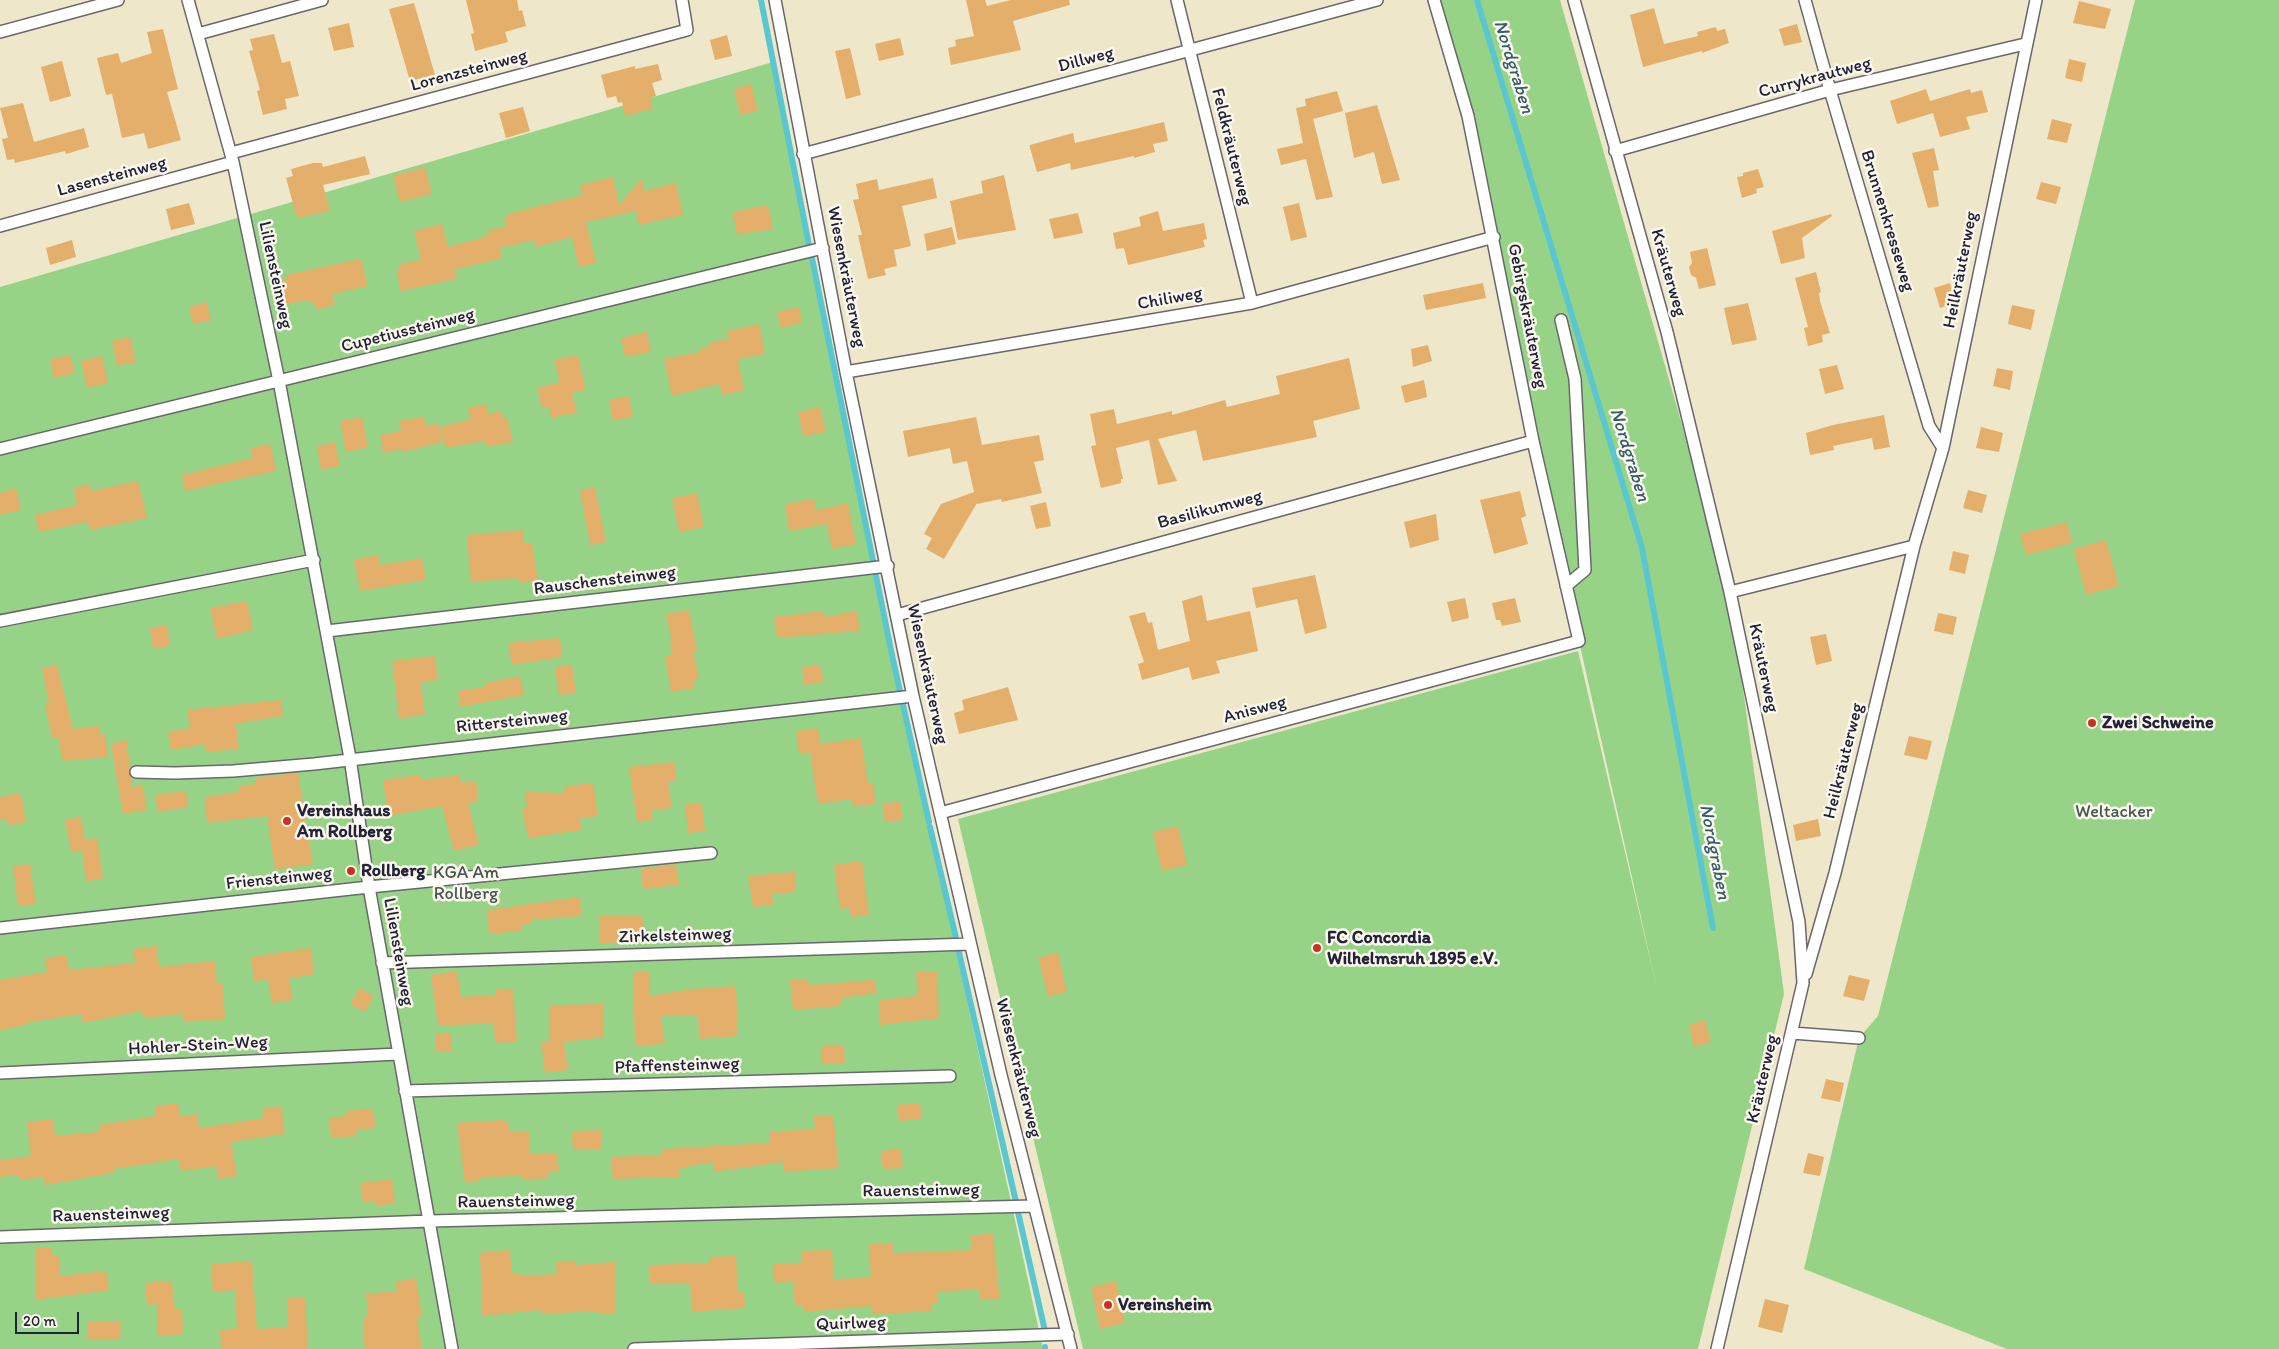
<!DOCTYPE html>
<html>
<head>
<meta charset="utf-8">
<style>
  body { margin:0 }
  #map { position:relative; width:2279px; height:1349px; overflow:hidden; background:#eee7ca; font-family:Itim,sans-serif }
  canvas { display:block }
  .scale { position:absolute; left:15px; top:1312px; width:64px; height:22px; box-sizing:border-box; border:2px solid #22223b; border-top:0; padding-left:6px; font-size:15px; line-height:18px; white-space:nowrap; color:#22223b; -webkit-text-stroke:4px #fbf7ec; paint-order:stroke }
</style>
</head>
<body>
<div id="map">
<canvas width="2279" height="1349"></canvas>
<div class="scale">20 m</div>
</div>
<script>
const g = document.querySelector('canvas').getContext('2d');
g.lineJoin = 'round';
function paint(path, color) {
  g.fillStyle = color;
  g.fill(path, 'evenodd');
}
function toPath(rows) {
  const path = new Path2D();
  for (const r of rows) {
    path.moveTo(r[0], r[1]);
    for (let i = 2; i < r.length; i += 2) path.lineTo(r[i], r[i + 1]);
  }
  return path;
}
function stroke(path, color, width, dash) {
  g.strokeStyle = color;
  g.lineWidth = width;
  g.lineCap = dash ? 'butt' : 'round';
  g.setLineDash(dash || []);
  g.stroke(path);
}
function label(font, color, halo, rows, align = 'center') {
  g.font = font + ' Itim,sans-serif';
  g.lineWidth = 5;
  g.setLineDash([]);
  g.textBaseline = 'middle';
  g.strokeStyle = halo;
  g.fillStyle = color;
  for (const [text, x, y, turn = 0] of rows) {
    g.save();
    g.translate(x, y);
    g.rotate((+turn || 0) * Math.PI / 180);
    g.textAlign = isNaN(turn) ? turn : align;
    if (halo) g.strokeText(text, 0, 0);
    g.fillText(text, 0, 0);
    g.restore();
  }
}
const green = toPath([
  [1434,0,1560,0,1730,592,1784,994,1698,1349,1083,1349,958,819,1578,651,1657,989,1579,641,1494,237],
  [2135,0,2279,0,2279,1349,2007,1349,1804,1269,1859,1038,1878,1016],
  [773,62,892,655,1043,1349,0,1349,0,287]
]);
const stream = toPath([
  [761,0,809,245],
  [1477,0,1642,548,1713,928],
  [812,258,892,655,929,822],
  [930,827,956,938],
  [958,948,1016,1202],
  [1018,1212,1045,1331],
  [1045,1347,1045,1349]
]);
const building = toPath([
  [466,0,517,0,519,11,522,10,526,26,505,32,508,42,475,51,471,34,474,33],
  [966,0,985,0,987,6,1011,0,1069,0,1070,5,1013,21,1021,50,951,65,948,48,956,46,955,40,974,36],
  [2079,1,2111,9,2105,29,2073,23],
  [414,3,435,75,410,81,389,9],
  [1654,8,1664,44,1698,36,1697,32,1716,27,1717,31,1725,29,1729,43,1702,53,1702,51,1643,67,1630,15],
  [349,23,354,47,334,51,328,28],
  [1797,24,1802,42,1784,46,1779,29],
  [163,29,178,89,167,92,181,140,148,149,144,133,122,138,112,94,106,95,97,58,118,53,121,63,152,53,147,32],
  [274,34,282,63,290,61,299,96,285,99,287,109,263,115,257,91,260,90,249,51,253,50,250,39],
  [727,35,732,56,715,60,710,40],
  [900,38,904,55,879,61,875,44],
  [850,48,861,95,846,99,835,51],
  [2069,59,2086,63,2082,82,2065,78],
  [62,61,71,96,50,102,41,67],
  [658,64,662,80,652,83,656,96,650,98,653,109,625,116,622,102,618,103,616,96,607,98,601,75,635,66,635,69],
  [751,84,758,111,740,115,734,89],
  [1926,89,1930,101,1970,89,1971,93,1982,90,1988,112,1966,117,1970,129,1940,137,1933,113,1897,124,1890,101],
  [1337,91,1343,111,1313,119,1333,197,1316,200,1306,159,1281,165,1277,149,1303,143,1296,108,1306,106,1305,99],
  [23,103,34,142,84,128,89,147,66,154,65,151,15,163,14,159,7,160,2,139,8,138,0,108],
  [1377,105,1400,180,1382,184,1374,152,1354,158,1345,113],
  [523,107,530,131,506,138,499,113],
  [2052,119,2072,124,2067,143,2047,139],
  [1164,122,1168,141,1153,144,1155,152,1134,158,1134,156,1071,170,1070,163,1037,172,1030,148,1030,145,1073,133,1075,143],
  [1934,148,1939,170,1933,171,1939,206,1928,208,1912,153],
  [365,156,370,174,323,185,330,211,297,218,286,178,293,176,291,169,313,163,322,163,323,167],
  [425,167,432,194,400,202,393,176],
  [1758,169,1764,187,1756,189,1757,193,1742,198,1737,177,1743,176,1743,173],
  [1004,175,1016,230,958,240,950,201,983,193,981,181],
  [613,177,619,205,642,178,644,191,676,183,683,215,639,225,636,211,586,222,596,263,579,267,572,237,536,247,534,240,500,248,502,258,454,270,457,279,400,291,397,270,400,270,399,264,421,260,414,231,442,224,448,247,488,236,487,231,506,226,504,218,508,217,508,214,583,195,580,185],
  [933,178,937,198,902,206,911,246,894,250,897,266,884,269,886,275,868,279,858,235,862,235,853,200,859,199,856,184,877,179,879,190],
  [2041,182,2061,187,2056,204,2036,199],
  [189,203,195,224,171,230,166,209],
  [1299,203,1307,237,1291,241,1283,207],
  [768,205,773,229,737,235,733,212],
  [1158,211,1163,231,1204,223,1207,239,1203,240,1205,247,1128,265,1124,248,1116,249,1113,233,1141,226,1139,217],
  [1078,213,1083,233,1054,239,1049,219],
  [1831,214,1832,216,1802,238,1805,258,1781,264,1772,231],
  [952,227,956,244,927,251,924,234],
  [72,240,76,257,50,265,46,248],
  [1707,248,1716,285,1699,289,1696,278,1691,275,1689,267,1692,263,1690,252],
  [361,259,368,286,332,294,335,305,316,310,314,302,309,303,308,300,280,306,274,282,287,279,286,275],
  [1816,272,1821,292,1819,293,1820,301,1830,333,1822,335,1823,342,1808,346,1804,328,1808,327,1795,278],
  [1483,283,1486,298,1426,310,1423,295],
  [1950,283,1955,303,1940,308,1934,288],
  [207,302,211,320,193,324,189,307],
  [1748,303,1757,340,1732,345,1724,308],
  [2012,305,2035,310,2031,330,2008,324],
  [799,307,802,323,780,328,777,312],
  [759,324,765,354,738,359,744,391,722,395,719,384,672,396,664,359,701,352,700,348,710,347,710,342,729,339,727,331],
  [647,332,651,352,625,357,621,338],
  [130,337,136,362,117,366,112,341],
  [1428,345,1432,361,1413,367,1411,349],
  [70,355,75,373,54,378,50,359],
  [578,355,586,390,572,393,577,413,551,418,549,407,542,408,537,388,560,382,554,360],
  [102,356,108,383,87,388,81,361],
  [1349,358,1360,409,1313,421,1317,437,1203,461,1196,430,1158,439,1177,481,1158,485,1149,440,1116,448,1123,479,1121,479,1121,483,1101,488,1091,446,1096,445,1090,414,1114,409,1117,424,1172,411,1172,415,1225,400,1227,407,1280,394,1276,376],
  [1837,365,1844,389,1825,394,1819,369],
  [1997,368,2013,371,2010,390,1993,386],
  [1424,380,1427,397,1405,403,1401,386],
  [629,396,633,417,613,421,609,400],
  [486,404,488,414,501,411,503,419,507,417,513,442,487,447,485,441,446,448,440,427,471,419,468,408],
  [820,407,826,432,803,436,798,412],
  [1884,415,1890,447,1874,450,1872,438,1833,446,1834,450,1810,455,1806,433,1833,425],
  [362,417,368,447,346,452,340,421],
  [424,417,427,426,438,423,443,442,403,452,402,449,383,453,380,435,401,431,399,421],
  [976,417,982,445,1039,435,1044,460,1034,462,1042,493,1002,502,1001,499,977,504,977,503,944,559,926,549,932,538,924,534,941,504,974,492,967,461,953,464,950,448,908,457,903,431],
  [1981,427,2003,433,1999,452,1976,448],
  [335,442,340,466,321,470,317,446],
  [270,444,276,471,185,491,182,475,253,458,250,448],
  [138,481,147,518,90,530,88,522,39,532,35,515,77,505,74,488,89,484,91,491],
  [595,487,606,542,590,545,580,490],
  [16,488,21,510,0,515,0,493],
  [1968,490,1987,495,1982,513,1963,508],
  [1520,491,1526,516,1521,518,1528,544,1494,554,1480,500],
  [697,493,704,527,679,532,672,498],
  [814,499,816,510,848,503,856,544,832,549,827,524,789,531,785,504],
  [1046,502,1051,526,1036,529,1030,506],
  [1436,514,1439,540,1410,548,1404,522],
  [2067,522,2072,543,2026,555,2020,534],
  [522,530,525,544,532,543,538,580,519,583,518,578,471,582,467,535],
  [2106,540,2119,586,2086,595,2074,549],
  [1953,551,1969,555,1965,574,1949,570],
  [378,555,380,565,422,558,426,580,360,591,354,560],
  [1315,575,1327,628,1305,634,1297,599,1256,608,1252,588],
  [1202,595,1207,621,1250,611,1258,651,1216,661,1220,673,1192,680,1189,667,1142,680,1138,664,1144,662,1129,616,1145,612,1148,623,1152,622,1158,650,1190,641,1182,601],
  [1465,598,1469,618,1452,622,1447,602],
  [1515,598,1521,622,1502,626,1500,620,1496,620,1492,603],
  [247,601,253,630,217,639,210,608],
  [689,610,697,651,693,651,699,679,693,680,695,688,671,692,665,656,672,655,670,642,672,642,666,614],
  [824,611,825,617,857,611,860,631,777,638,774,617],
  [1938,613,1957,617,1953,635,1934,631],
  [167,625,170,646,153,649,150,628],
  [1826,634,1832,661,1816,665,1810,637],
  [560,638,562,657,512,665,508,643],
  [435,656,438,680,421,682,425,714,399,719,392,661],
  [57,665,73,729,99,726,100,735,105,734,108,757,63,761,58,737,52,738,45,705,49,704,42,668],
  [572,665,576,693,559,695,555,667],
  [821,665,823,682,804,685,802,667],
  [520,676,524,695,460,707,458,691,486,687,485,683],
  [1008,687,1018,720,959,734,954,713,964,710,962,700],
  [281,700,283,716,236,724,239,749,206,752,206,744,171,750,168,732,190,728,187,710],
  [818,728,820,744,861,738,868,784,874,783,875,804,853,807,852,799,818,804,810,752,799,754,796,731],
  [1909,736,1932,741,1927,760,1904,755],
  [127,740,132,787,143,785,147,810,123,814,111,744],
  [674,762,677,780,668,782,672,808,652,810,653,820,637,822,629,767],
  [298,773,313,864,275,870,267,816,207,823,205,797,239,792,239,786,255,784,255,778],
  [420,775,421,780,460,775,461,783,476,781,478,802,468,803,479,845,454,851,442,806,388,816,383,780],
  [593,783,598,816,580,818,582,830,528,838,522,809,527,807,525,792,562,793,567,786],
  [186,791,188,807,158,812,155,795],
  [21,793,26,822,9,826,7,819,0,820,0,797],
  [900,801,903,820,885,822,882,804],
  [702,803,705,831,688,833,685,804],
  [81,817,85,840,97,838,103,879,86,881,82,850,71,852,65,820],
  [1818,819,1821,836,1796,841,1793,825],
  [1178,826,1187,865,1162,871,1153,832],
  [862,861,869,915,851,917,849,908,840,909,834,865],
  [30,864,36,904,18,906,13,866],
  [676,864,679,885,643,889,641,869],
  [795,872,796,892,772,894,774,905,753,907,748,876],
  [580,897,582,916,532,920,532,924,521,925,521,931,489,934,487,910],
  [642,915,645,933,624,936,624,938,620,938,620,944,600,944,600,916],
  [157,946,159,967,215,961,217,984,223,984,225,1020,183,1021,182,1014,143,1018,142,1011,83,1023,81,1014,26,1023,26,1025,0,1030,0,980,47,972,45,958,67,955,69,970,135,963,133,949],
  [311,948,314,975,289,978,293,1000,272,1003,268,980,254,981,251,957],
  [1058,952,1067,992,1048,997,1038,958],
  [457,971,461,997,495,995,495,990,513,989,517,1042,495,1043,494,1023,438,1026,431,975],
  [633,971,650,971,650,996,692,989,736,986,738,1036,699,1039,698,1016,661,1015,665,1044,635,1046],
  [937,971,939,1018,880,1025,879,1000,918,996,916,972],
  [1849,975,1870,980,1864,1001,1843,996],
  [808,979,809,985,875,980,877,993,841,998,841,1006,793,1010,790,980],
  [360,988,374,996,365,1012,350,1004],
  [603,1004,604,1037,564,1042,568,1070,545,1073,541,1042,550,1041,550,1005],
  [1705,1020,1711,1042,1694,1047,1689,1025],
  [451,1033,452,1051,436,1052,435,1034],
  [821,1045,844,1045,845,1063,822,1064],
  [1826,1079,1844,1083,1840,1102,1821,1098],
  [178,1103,180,1116,197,1114,199,1128,264,1118,262,1109,281,1106,285,1134,231,1142,237,1176,218,1179,216,1166,181,1171,179,1159,113,1169,113,1173,45,1185,44,1177,19,1180,18,1175,0,1177,0,1160,31,1156,27,1122,53,1119,55,1136,99,1132,99,1125,156,1116,155,1106],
  [920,1103,922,1119,899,1121,897,1105],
  [373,1109,376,1128,356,1130,357,1136,331,1138,329,1118,346,1116,345,1111],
  [833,1115,839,1168,784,1172,783,1162,714,1172,713,1162,679,1168,680,1177,613,1179,611,1157,662,1155,662,1149,770,1143,769,1132,815,1129,814,1116],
  [503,1120,504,1122,508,1122,510,1132,529,1132,529,1154,557,1154,559,1171,548,1171,549,1178,523,1180,522,1176,480,1177,480,1181,465,1183,457,1123],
  [601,1130,602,1149,573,1150,572,1131],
  [901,1149,903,1168,883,1169,881,1151],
  [1808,1153,1824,1157,1820,1176,1803,1173],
  [392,1179,395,1203,376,1206,375,1201,363,1203,360,1183],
  [993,1233,1000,1300,980,1300,980,1289,937,1292,938,1304,932,1304,931,1311,885,1314,872,1314,872,1306,804,1312,804,1305,795,1305,793,1282,775,1283,773,1264,801,1263,801,1251,832,1250,834,1279,871,1278,869,1243,894,1243,894,1253,972,1250,970,1236],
  [35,1248,52,1248,52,1254,60,1257,60,1276,106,1271,109,1290,36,1300],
  [510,1250,512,1274,520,1273,521,1276,557,1274,556,1262,576,1261,576,1265,615,1262,616,1313,598,1314,598,1311,541,1314,541,1310,482,1316,480,1253],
  [736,1256,738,1292,744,1292,745,1308,692,1312,690,1284,650,1284,650,1265,709,1263,709,1257],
  [252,1261,257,1329,288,1327,287,1298,305,1297,308,1349,221,1349,220,1330,237,1328,235,1290,213,1292,211,1264],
  [416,1278,422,1317,417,1318,422,1349,365,1349,363,1331,365,1316,368,1315,366,1294,397,1291,395,1282],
  [172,1281,175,1310,182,1309,183,1334,158,1336,157,1304,147,1305,145,1283],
  [1116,1281,1125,1323,1100,1329,1091,1287],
  [1765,1299,1789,1305,1782,1333,1758,1327],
  [88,1321,121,1322,120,1340,88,1340]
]);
const service = toPath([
  [188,0,233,162,279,381,350,758,369,887,452,1349],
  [775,0,846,372,913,696,1001,1075,1071,1349],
  [1177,0,1252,303],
  [1574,0,1667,332,1730,592,1799,922,1803,983,1717,1349],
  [1805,0,1830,90,1929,426,1943,448],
  [0,32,118,0],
  [198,34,322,0],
  [1615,151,1830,90,2025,44],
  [231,153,687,30,682,0],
  [803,154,1377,0],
  [0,226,233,162],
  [1561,320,1575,379,1585,570,1566,586],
  [846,372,1252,303,1494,237],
  [0,449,823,248],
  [1730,592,1914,546],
  [897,615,1533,441],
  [0,621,314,560],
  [327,631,888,566],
  [136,772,175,773,233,771,314,764,913,696],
  [940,813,1579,641,1533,441,1468,116,1434,0],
  [0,928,369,887,711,853],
  [382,963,970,944],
  [1806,974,1835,873,1914,546,1943,448,2036,0],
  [1792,1033,1859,1038],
  [0,1073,398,1054],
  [405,1091,950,1076],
  [0,1237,430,1221,1033,1206],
  [634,1349,1068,1334]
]);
const markers = [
  [2092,723,5,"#c8321e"],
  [287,821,5,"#c8321e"],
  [351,871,5,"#c8321e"],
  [1317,948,5,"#c8321e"],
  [1108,1305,5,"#c8321e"]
];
const streetNames = [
  ["Dillweg",1086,60,-15],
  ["Lorenzsteinweg",469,71,-15],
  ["Currykrautweg",1815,78,-15],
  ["Feldkräuterweg",1231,147,76],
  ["Lasensteinweg",112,177,-15],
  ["Brunnenkresseweg",1887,221,73],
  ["Heilkräuterweg",1961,270,-79],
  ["Kräuterweg",1668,273,74],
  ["Liliensteinweg",275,275,78],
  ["Wiesenkräuterweg",846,277,79],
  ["Chiliweg",1170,299,-10],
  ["Gebirgskräuterweg",1527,316,79],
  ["Cupetiussteinweg",408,331,-14],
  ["Basilikumweg",1210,510,-15],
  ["Rauschensteinweg",605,581,-7],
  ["Kräuterweg",1763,668,78],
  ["Wiesenkräuterweg",927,674,78],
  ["Anisweg",1255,710,-15],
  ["Rittersteinweg",512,722,-6],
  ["Heilkräuterweg",1844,761,-76],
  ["Friensteinweg",279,879,-6],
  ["Zirkelsteinweg",675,936,-2],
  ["Liliensteinweg",398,952,80],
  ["Hohler-Stein-Weg",198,1046,-3],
  ["Pfaffensteinweg",677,1066,-2],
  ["Wiesenkräuterweg",1018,1068,76],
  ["Kräuterweg",1763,1079,-77],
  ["Rauensteinweg",921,1191,-1],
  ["Rauensteinweg",516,1202,-1],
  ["Rauensteinweg",111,1215,-2],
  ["Quirlweg",851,1324,-2]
];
const poiNames = [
  ["Zwei Schweine",2102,723],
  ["Vereinshaus",297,811],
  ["Am Rollberg",297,832],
  ["Rollberg",361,871],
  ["FC Concordia",1327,938],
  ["Wilhelmsruh 1895 e.V.",1327,959],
  ["Vereinsheim",1118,1305]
];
const parkNames = [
  ["Weltacker",2114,812],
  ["KGA Am",466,873],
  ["Rollberg",466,894]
];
const waterNames = [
  ["Nordgraben",1513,67,73],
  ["Nordgraben",1629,455,73],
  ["Nordgraben",1714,852,79]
];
paint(green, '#96d387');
stroke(stream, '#5ac7d0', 6);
paint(building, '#e4af6a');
stroke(service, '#69676d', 14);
stroke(service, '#fff', 11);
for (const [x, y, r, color] of markers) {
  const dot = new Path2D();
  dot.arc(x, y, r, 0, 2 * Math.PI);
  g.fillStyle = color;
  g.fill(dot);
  stroke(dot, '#fbf7ec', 2);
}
label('18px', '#22223b', '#fbf7ec', streetNames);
label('bold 18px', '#22223b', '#fbf7ec', poiNames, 'left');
label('18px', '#455752', '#fbf7ec', parkNames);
label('italic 19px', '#365c6f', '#fbf7ec', waterNames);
</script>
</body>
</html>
